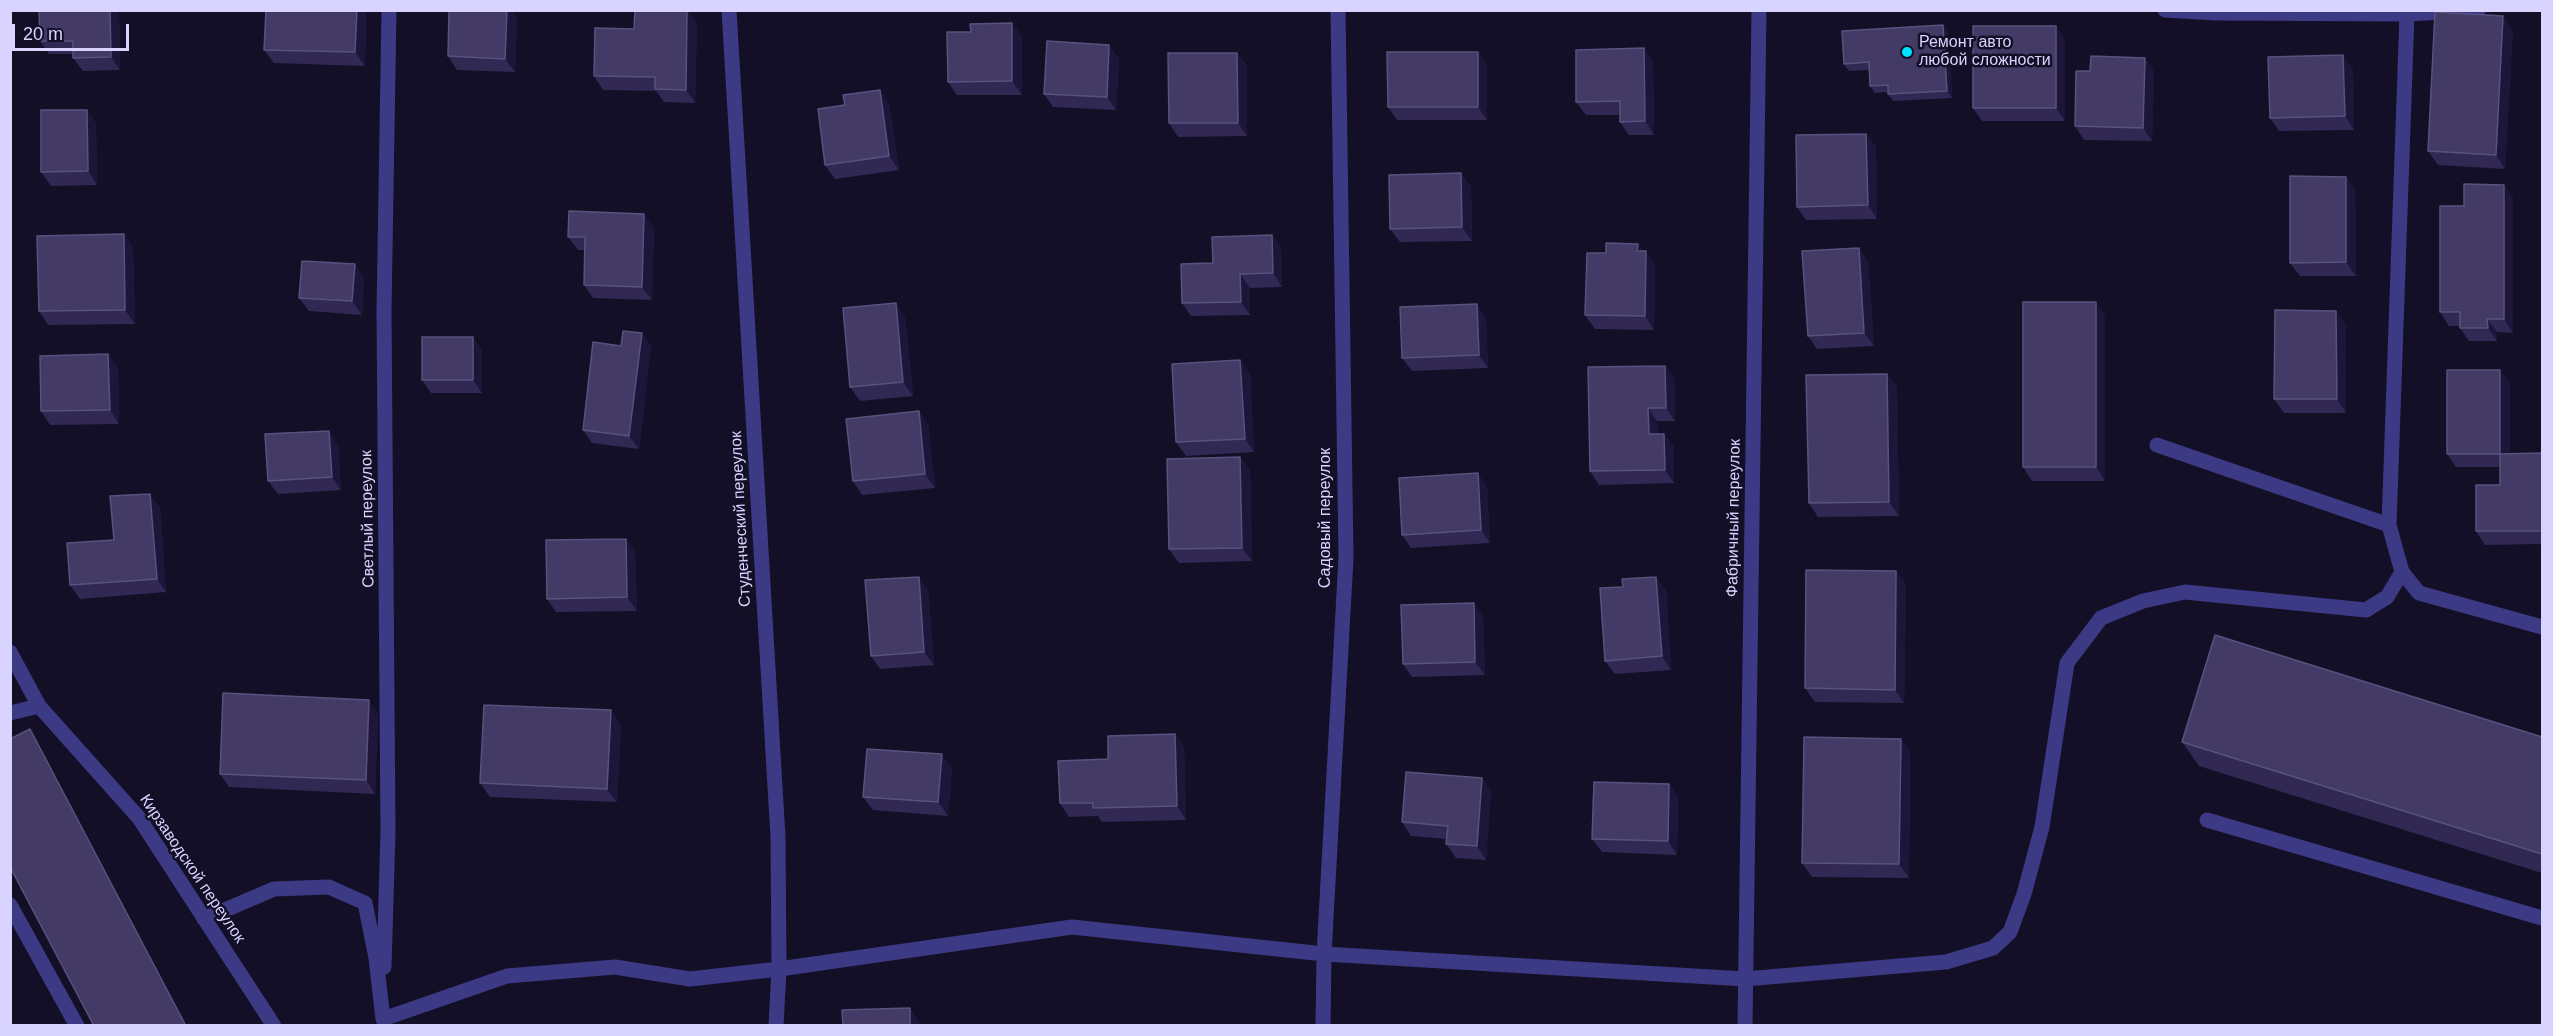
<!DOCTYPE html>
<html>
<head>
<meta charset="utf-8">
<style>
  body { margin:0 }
  #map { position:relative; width:2553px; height:1036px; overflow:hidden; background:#130f26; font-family:Arial,sans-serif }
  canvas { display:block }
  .frame { position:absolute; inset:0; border:12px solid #d9d4ff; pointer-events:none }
  .scale { position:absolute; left:12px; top:24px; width:117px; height:27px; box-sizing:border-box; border:3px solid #d9d4ff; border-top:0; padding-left:8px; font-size:18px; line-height:21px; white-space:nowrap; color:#d9d4ff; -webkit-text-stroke:4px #130f26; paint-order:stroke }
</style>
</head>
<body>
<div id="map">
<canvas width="2553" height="1036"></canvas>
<div class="frame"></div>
<div class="scale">20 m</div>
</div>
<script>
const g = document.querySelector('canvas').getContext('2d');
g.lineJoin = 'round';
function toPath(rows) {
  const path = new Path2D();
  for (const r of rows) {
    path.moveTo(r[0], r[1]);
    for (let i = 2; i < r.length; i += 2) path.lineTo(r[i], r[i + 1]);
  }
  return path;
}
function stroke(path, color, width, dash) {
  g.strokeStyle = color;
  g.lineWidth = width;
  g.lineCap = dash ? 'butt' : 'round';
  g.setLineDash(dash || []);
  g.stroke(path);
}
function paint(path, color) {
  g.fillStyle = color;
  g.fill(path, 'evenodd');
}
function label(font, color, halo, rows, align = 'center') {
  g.font = font + ' Arial,sans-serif';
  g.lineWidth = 5;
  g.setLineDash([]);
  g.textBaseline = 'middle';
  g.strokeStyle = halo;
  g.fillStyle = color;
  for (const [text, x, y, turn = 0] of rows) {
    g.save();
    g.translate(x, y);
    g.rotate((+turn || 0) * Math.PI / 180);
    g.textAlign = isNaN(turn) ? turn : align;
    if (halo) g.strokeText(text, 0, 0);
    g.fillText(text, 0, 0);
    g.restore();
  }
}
const minor = toPath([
  [729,10,778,837,779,969,776,1026],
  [2165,10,2216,13,2407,14,2478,10],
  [2407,14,2389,525,2402,572,2419,593,2542,627],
  [2157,445,2389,525],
  [10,652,39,706,139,818,274,1026],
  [10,713,39,706],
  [2207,820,2542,918],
  [10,905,77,1026],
  [204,919,274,889,329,887,365,903,376,958,383,1019,507,976,615,967,690,979,779,969,1072,927,1324,954,1745,979,1946,962,1993,948,2010,932,2024,894,2042,827,2067,663,2101,618,2143,601,2185,592,2366,610,2387,597,2402,572],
  [384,967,388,832,384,311,389,10],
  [1323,1026,1324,954,1346,558,1338,10],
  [1745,1026,1759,10]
]);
const wall = toPath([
  [119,10,120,70,83,71,73,58,73,54,49,54,40,41],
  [366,10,365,66,274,63,264,50],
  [449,10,511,10,517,19,515,72,457,70,448,56],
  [697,23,695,103,664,102,656,91,603,90,594,76],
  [1012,23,1022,37,1022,95,957,95,948,82,971,32],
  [1943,25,1948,32,1952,98,1893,101,1888,94,1888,92,1875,93,1870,86,1869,70,1849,71,1844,64],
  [2056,26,2065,40,2065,121,1982,121,1973,108],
  [2513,29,2505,169,2438,165,2428,151],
  [1644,48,1653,62,1654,135,1629,135,1620,122,1620,115,1586,115,1576,102],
  [1478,52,1487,65,1487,120,1397,120,1388,107],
  [1237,53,1247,66,1247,136,1178,137,1169,123],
  [1119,58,1116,110,1053,107,1044,94],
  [2353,69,2354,130,2279,131,2270,118],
  [2154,71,2152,141,2084,140,2075,126],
  [880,90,889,104,899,170,835,179,825,165],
  [96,123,97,185,51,186,41,172],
  [1866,134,1876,147,1877,219,1806,220,1797,207],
  [1461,173,1471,187,1472,241,1400,242,1390,229],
  [2346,177,2355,190,2356,276,2300,276,2290,263],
  [2504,185,2513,198,2513,333,2497,332,2497,341,2469,341,2460,328,2460,326,2449,326,2440,312,2464,206],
  [654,227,652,300,593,298,584,285,584,250,578,250,568,237],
  [124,234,133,248,135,324,48,325,39,311],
  [1272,235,1281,249,1282,287,1250,288,1250,315,1191,316,1182,303,1213,263],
  [1638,244,1643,251,1655,265,1654,330,1595,329,1585,315,1606,253],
  [1868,261,1874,346,1817,349,1808,336],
  [364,277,362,315,309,311,299,298],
  [2105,315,2105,481,2032,481,2023,467],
  [905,317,913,396,860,401,850,387],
  [1486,318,1488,368,1412,371,1402,358],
  [2346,324,2346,413,2284,413,2274,399],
  [642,333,651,347,639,449,592,443,583,430],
  [482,350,482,393,431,393,422,380],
  [1240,360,1250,374,1254,452,1186,456,1176,442],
  [118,368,119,424,50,425,41,411],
  [1887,374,1897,387,1899,516,1818,517,1809,503],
  [1675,379,1675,421,1657,421,1658,434,1664,434,1674,447,1674,483,1599,485,1590,471],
  [2510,383,2510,454,2542,453,2542,544,2485,545,2476,531,2500,485,2500,467,2456,467,2447,454],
  [919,411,928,425,935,488,862,495,853,481],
  [338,444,341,490,278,494,268,481],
  [1240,457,1250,471,1252,561,1179,563,1169,549],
  [1487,487,1490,543,1411,548,1402,535],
  [160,507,166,592,80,599,70,585],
  [626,539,635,552,637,611,556,612,547,599],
  [1896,571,1906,585,1904,703,1815,702,1805,688],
  [1623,587,1666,590,1671,670,1615,674,1605,661],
  [928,590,934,665,880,669,871,656],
  [1483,616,1485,675,1412,677,1403,664],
  [378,714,375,794,229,787,220,774],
  [621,724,617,802,490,797,480,783],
  [1175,734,1184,747,1186,820,1102,822,1098,816,1069,817,1060,803,1108,759],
  [2542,737,2542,873,2199,766,2182,742],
  [1901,739,1910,752,1909,878,1812,877,1802,863],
  [952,768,948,816,873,810,863,797],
  [1482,778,1491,792,1486,860,1456,858,1446,844,1447,839,1411,836,1402,822],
  [1669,784,1678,797,1677,855,1602,852,1592,839]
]);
const shadedWall = toPath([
  [110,10,119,10,120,70,111,57],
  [357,10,366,10,365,66,355,52],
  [507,10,511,10,517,19,515,72,505,59],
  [687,10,697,23,695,103,686,90],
  [2503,16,2513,29,2505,169,2496,155],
  [1012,23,1022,37,1022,95,1012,81],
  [1943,25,1948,32,1952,98,1947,91],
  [2056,26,2065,40,2065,121,2056,108],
  [1109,45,1119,58,1116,110,1107,97],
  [1644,48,1653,62,1654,135,1645,121],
  [1478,52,1487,65,1487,120,1478,107],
  [1237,53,1247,66,1247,136,1238,123],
  [2343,55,2353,69,2354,130,2345,116],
  [2145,58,2154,71,2152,141,2143,128],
  [880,90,889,104,899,170,889,156],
  [87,110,96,123,97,185,88,171],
  [1866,134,1876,147,1877,219,1868,205],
  [1461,173,1471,187,1472,241,1462,227],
  [2346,177,2355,190,2356,276,2346,262],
  [2504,185,2513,198,2513,333,2504,319],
  [644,214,654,227,652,300,642,287],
  [124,234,133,248,135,324,125,310],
  [1272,235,1281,249,1282,287,1273,273],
  [1638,244,1646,256,1646,251,1655,265,1654,330,1645,316,1637,251],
  [1859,248,1868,261,1874,346,1864,333],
  [355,264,364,277,362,315,352,301],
  [1240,274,1250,288,1250,315,1241,302],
  [2096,302,2105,315,2105,481,2096,467],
  [896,303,905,317,913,396,903,382],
  [1477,304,1486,318,1488,368,1479,355],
  [2336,311,2346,324,2346,413,2337,399],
  [2487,319,2497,332,2497,341,2488,328],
  [642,333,651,347,639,449,629,436],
  [473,337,482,350,482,393,473,380],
  [108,354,118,368,119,424,110,410],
  [1240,360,1250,374,1254,452,1245,439],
  [1665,366,1675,379,1675,421,1666,408],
  [2500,370,2510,383,2510,467,2500,454],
  [1887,374,1897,387,1899,516,1889,502],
  [1648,408,1657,421,1658,448,1649,434],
  [919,411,928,425,935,488,925,474],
  [329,431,338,444,341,490,332,477],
  [1664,434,1674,447,1674,483,1665,470],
  [1240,457,1250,471,1252,561,1242,548],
  [1478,473,1487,487,1490,543,1481,530],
  [150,494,160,507,166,592,157,579],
  [626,539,635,552,637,611,627,597],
  [1896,571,1906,585,1904,703,1895,690],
  [919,577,928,590,934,665,924,652],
  [1656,577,1666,590,1671,670,1662,656],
  [1474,603,1483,616,1485,675,1475,662],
  [369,700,378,714,375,794,366,780],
  [611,710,621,724,617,802,607,789],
  [30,729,34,736,187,1026,186,1026],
  [1175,734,1184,747,1186,820,1177,806],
  [1901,739,1910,752,1909,878,1899,864],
  [942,754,952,768,948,816,938,802],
  [1482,778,1491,792,1486,860,1477,846],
  [1669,784,1678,797,1677,855,1668,841],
  [910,1008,919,1022,919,1026,910,1026]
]);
const building = toPath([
  [39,10,110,10,111,57,73,58,73,41,40,41,39,10],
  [266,10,357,10,355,52,264,50,266,10],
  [449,10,507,10,505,59,448,56,449,10],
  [635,10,687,10,686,90,655,89,655,77,594,76,595,28,634,29,635,10],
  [2435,12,2503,16,2496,155,2428,151,2435,12],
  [1012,23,1012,81,948,82,947,32,971,32,970,24,1012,23],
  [1943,25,1947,91,1888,94,1888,85,1870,86,1869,62,1844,64,1842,31,1943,25],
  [1973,26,2056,26,2056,108,1973,108,1973,26],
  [1047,41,1109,45,1107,97,1044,94,1047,41],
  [1644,48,1645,121,1620,122,1620,101,1576,102,1576,50,1644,48],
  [1387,52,1478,52,1478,107,1388,107,1387,52],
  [1168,53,1237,53,1238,123,1169,123,1168,53],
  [2343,55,2345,116,2270,118,2268,57,2343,55],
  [2091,56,2145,58,2143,128,2075,126,2076,71,2090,71,2091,56],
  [880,90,889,156,825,165,818,109,845,105,843,95,880,90],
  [41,110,87,110,88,171,41,172,41,110],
  [1866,134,1868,205,1797,207,1796,135,1866,134],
  [1461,173,1462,227,1390,229,1389,175,1461,173],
  [2290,176,2346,177,2346,262,2290,263,2290,176],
  [2464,184,2504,185,2504,319,2487,319,2488,328,2460,328,2460,312,2440,312,2440,206,2464,206,2464,184],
  [569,211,644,214,642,287,584,285,585,237,568,237,569,211],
  [124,234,125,310,39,311,37,236,124,234],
  [1272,235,1273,273,1240,274,1241,302,1182,303,1181,264,1213,263,1212,237,1272,235],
  [1606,243,1638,244,1637,251,1646,251,1645,316,1585,315,1587,253,1606,253,1606,243],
  [1859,248,1864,333,1808,336,1802,251,1859,248],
  [302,261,355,264,352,301,299,298,302,261],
  [2023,302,2096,302,2096,467,2023,467,2023,302],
  [896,303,903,382,850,387,843,308,896,303],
  [1477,304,1479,355,1402,358,1400,307,1477,304],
  [2275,310,2336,311,2337,399,2274,399,2275,310],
  [623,331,642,333,629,436,583,430,593,342,621,346,623,331],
  [422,337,473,337,473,380,422,380,422,337],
  [108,354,110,410,41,411,40,356,108,354],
  [1240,360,1245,439,1176,442,1172,364,1240,360],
  [1665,366,1666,408,1648,408,1649,434,1664,434,1665,470,1590,471,1588,367,1665,366],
  [2447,370,2500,370,2500,454,2447,454,2447,370],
  [1887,374,1889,502,1809,503,1806,375,1887,374],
  [919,411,925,474,853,481,846,419,919,411],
  [329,431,332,477,268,481,265,434,329,431],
  [2542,453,2542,531,2476,531,2476,485,2500,485,2500,454,2542,453],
  [1240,457,1242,548,1169,549,1167,459,1240,457],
  [1478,473,1481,530,1402,535,1399,478,1478,473],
  [150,494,157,579,70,585,67,543,114,540,110,496,150,494],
  [626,539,627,597,547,599,546,540,626,539],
  [1806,570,1896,571,1895,690,1805,688,1806,570],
  [919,577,924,652,871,656,865,580,919,577],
  [1656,577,1662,656,1605,661,1600,588,1623,587,1622,579,1656,577],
  [1474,603,1475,662,1403,664,1401,605,1474,603],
  [2215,635,2542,737,2542,854,2182,742,2215,635],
  [223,693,369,700,366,780,220,774,223,693],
  [484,705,611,710,607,789,480,783,484,705],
  [30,729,186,1026,94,1026,10,867,10,739,30,729],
  [1175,734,1177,806,1093,808,1093,803,1060,803,1058,761,1108,759,1108,736,1175,734],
  [1804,737,1901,739,1899,864,1802,863,1804,737],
  [867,749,942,754,938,802,863,797,867,749],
  [1406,772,1482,778,1477,846,1446,844,1448,826,1402,822,1406,772],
  [1594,782,1669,784,1668,841,1592,839,1594,782],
  [910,1008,910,1026,843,1026,842,1010,910,1008]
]);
const markers = [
  [1907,52,6,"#00e5ff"]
];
const poiNames = [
  ["Ремонт авто",1919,43],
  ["любой сложности",1919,61]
];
const streetNames = [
  ["Садовый переулок",1326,518,-90],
  ["Фабричный переулок",1734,518,-89],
  ["Светлый переулок",368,519,-91],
  ["Студенческий переулок",741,519,-93],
  ["Кирзаводской переулок",192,869,56]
];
stroke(minor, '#3d3a85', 15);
paint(wall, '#312854');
paint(shadedWall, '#1d163a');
paint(building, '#433a66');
stroke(building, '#5a527e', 1.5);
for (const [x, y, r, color] of markers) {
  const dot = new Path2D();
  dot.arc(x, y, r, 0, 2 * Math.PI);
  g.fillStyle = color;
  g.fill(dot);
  stroke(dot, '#130f26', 2);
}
label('16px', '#d9d4ff', '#130f26', poiNames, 'left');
label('16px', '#d9d4ff', '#130f26', streetNames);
</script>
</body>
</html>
